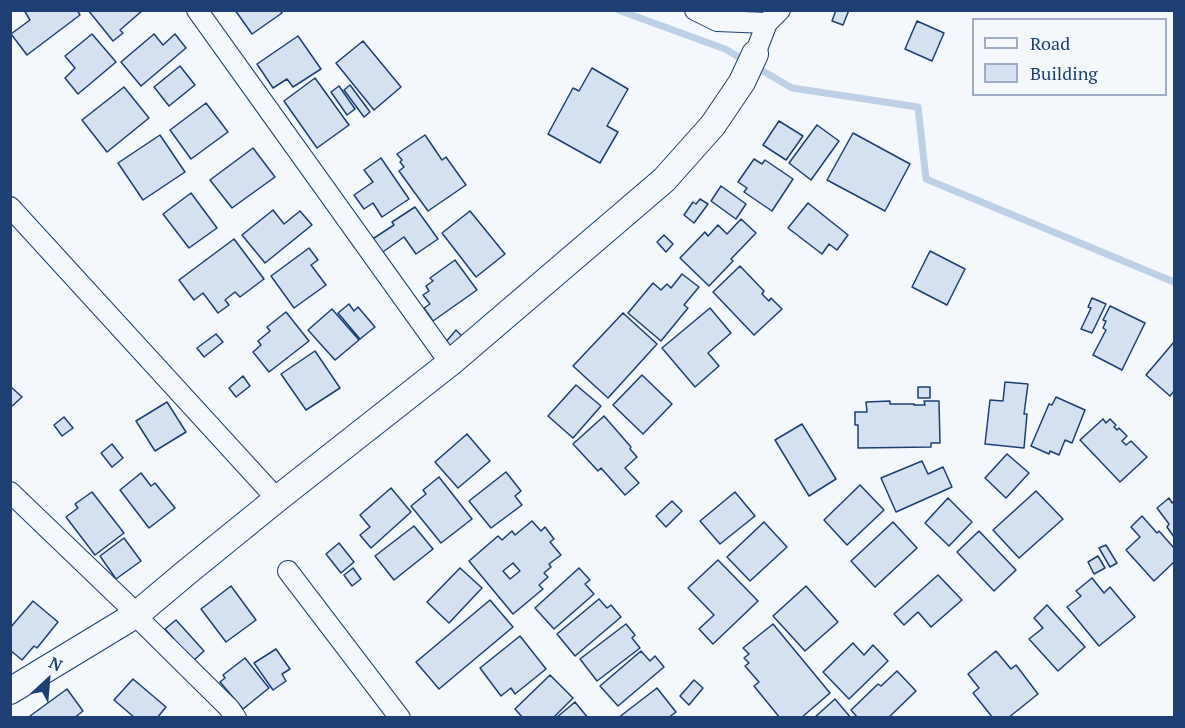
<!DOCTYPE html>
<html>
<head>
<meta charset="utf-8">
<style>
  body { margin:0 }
  #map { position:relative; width:1185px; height:728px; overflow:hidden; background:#f4f7fb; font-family:"PT Serif",serif }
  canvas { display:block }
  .frame { position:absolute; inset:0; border:12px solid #1d3f73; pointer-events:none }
  .legend { position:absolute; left:972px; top:18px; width:195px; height:78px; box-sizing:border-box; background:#f4f7fb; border:2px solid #9eadc5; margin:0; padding:8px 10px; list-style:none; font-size:18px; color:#1d3f73 }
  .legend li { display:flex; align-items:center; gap:12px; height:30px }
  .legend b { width:30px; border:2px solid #9eadc5 }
  .north { position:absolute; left:18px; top:650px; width:60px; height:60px; -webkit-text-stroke:4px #f4f7fb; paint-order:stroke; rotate:26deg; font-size:16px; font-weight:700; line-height:24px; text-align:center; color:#1d3f73 }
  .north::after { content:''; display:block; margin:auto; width:21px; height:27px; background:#1d3f73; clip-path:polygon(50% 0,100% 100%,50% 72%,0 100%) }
</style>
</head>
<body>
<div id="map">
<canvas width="1185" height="728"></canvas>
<div class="frame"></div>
<ul class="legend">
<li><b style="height:8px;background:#f4f7fb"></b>Road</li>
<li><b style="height:16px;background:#d5e0f0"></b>Building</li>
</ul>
<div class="north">N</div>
</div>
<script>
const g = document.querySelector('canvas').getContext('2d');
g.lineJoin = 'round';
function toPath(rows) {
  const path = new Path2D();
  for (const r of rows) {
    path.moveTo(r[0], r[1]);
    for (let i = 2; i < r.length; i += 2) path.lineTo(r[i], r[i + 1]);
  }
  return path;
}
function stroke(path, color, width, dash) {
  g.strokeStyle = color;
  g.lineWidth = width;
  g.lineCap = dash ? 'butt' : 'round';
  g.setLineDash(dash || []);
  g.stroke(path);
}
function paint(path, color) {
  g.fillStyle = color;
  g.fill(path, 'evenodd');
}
const stream = toPath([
  [618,10,725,49,792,88,918,107,926,179,1174,282]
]);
const building = toPath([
  [24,10,77,10,80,15,27,55,11,34,30,20,24,10],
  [88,10,143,10,120,30,123,33,113,41,88,10],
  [235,10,280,10,282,13,252,34,235,10],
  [836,10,849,10,843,25,832,21,836,10],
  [917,21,944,33,932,61,905,49,917,21],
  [92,34,116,62,78,94,65,78,75,68,65,56,92,34],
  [154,34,163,45,175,34,186,48,141,86,121,62,154,34],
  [298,36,321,69,293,87,287,79,273,88,257,64,298,36],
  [363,41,401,87,374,110,336,63,363,41],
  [180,66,195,85,169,106,154,87,180,66],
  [592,68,628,89,607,126,618,132,600,163,548,134,573,88,579,91,592,68],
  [315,78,349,125,317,148,284,101,315,78],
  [350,85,370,112,364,117,344,90,350,85],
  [339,86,355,109,347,115,331,92,339,86],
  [124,87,149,118,107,152,82,120,124,87],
  [206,103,228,132,191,159,170,130,206,103],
  [779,121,803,136,786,160,763,145,779,121],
  [817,125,839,141,811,180,789,163,817,125],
  [853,133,910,164,885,211,827,180,853,133],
  [160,135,185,172,143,200,118,163,160,135],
  [425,135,442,160,446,157,466,185,428,211,399,171,404,167,400,162,402,160,397,154,425,135],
  [253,148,275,177,232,208,210,180,253,148],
  [381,158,409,199,382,217,373,203,364,209,354,195,373,182,364,170,381,158],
  [754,159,762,164,765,160,793,179,772,211,744,192,747,188,738,182,754,159],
  [721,186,746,204,736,219,711,201,721,186],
  [191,193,217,228,189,248,163,214,191,193],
  [700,199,708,204,694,223,684,215,693,202,696,204,700,199],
  [808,203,848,235,837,250,829,244,822,254,788,228,808,203],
  [415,207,438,239,416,254,404,237,380,254,371,240,394,225,392,222,415,207],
  [273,210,284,224,300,211,312,225,265,263,242,235,273,210],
  [470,211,505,254,476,277,442,233,470,211],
  [741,219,756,233,731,259,733,261,709,286,680,258,705,232,708,236,718,225,727,234,741,219],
  [664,235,673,244,666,252,657,242,664,235],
  [234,239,264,279,240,297,235,292,225,300,229,305,218,313,203,293,194,300,179,280,234,239],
  [309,248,318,260,311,265,326,285,294,308,271,276,309,248],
  [930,251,965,269,947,305,912,287,930,251],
  [455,260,477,290,433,321,424,308,430,304,423,295,429,291,426,286,433,281,430,278,455,260],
  [740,266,764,291,762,294,769,301,771,298,782,309,754,335,713,292,740,266],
  [682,274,699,287,684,305,688,308,661,341,628,313,653,283,661,290,667,284,671,288,682,274],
  [1092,298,1106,304,1092,333,1081,329,1091,308,1088,307,1092,298],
  [349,304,354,311,358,307,375,327,360,339,338,313,349,304],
  [1110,306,1145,323,1122,370,1093,355,1106,330,1103,328,1106,321,1103,320,1110,306],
  [710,308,731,333,708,353,719,366,695,387,662,348,710,308],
  [332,309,359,340,335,360,308,330,332,309],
  [286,312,309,341,269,372,253,352,261,345,258,341,270,331,267,327,286,312],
  [623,313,657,344,608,398,573,366,623,313],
  [456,330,468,342,456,354,445,343,456,330],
  [216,334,223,342,204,357,197,348,216,334],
  [1174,342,1174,391,1170,396,1146,375,1174,342],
  [315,351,340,388,306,410,281,374,315,351],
  [642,375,672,404,643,434,613,405,642,375],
  [243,376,250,386,236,397,229,388,243,376],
  [1005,382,1028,384,1024,414,1027,414,1024,448,985,444,990,400,1003,401,1005,382],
  [576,385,601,406,573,438,548,416,576,385],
  [10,386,22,397,10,408,10,386],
  [918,387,930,387,930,398,918,398,918,387],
  [1056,397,1085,410,1072,443,1065,440,1059,455,1050,451,1049,454,1031,446,1049,404,1052,405,1056,397],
  [890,401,890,404,914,404,914,405,925,405,924,401,939,401,940,443,931,443,931,447,858,448,858,425,855,425,855,412,867,412,866,402,890,401],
  [167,402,186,432,155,451,136,421,167,402],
  [604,416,631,447,630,449,637,457,625,468,639,483,625,495,601,468,598,471,573,444,604,416],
  [64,417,73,428,62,436,54,425,64,417],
  [1103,419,1106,423,1110,419,1116,425,1114,427,1117,430,1119,428,1127,436,1122,441,1126,445,1131,441,1147,457,1120,482,1080,440,1103,419],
  [802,424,836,479,809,496,775,440,802,424],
  [467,434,490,461,458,488,435,462,467,434],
  [112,444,123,458,112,467,101,453,112,444],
  [1007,454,1029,473,1006,498,985,478,1007,454],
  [922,461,928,474,943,467,952,487,896,512,881,478,922,461],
  [506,472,521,491,515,496,522,505,491,528,469,501,506,472],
  [141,473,151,486,155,483,175,508,149,528,120,490,141,473],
  [439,477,472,519,441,543,411,506,426,494,423,490,439,477],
  [860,485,884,510,847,545,824,520,860,485],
  [391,488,411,512,371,548,360,535,370,527,360,515,391,488],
  [1036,491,1063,519,1019,558,993,530,1036,491],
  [92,492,124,533,95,555,66,517,78,508,75,504,92,492],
  [735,492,755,516,720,544,700,521,735,492],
  [948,498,972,522,949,546,925,523,948,498],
  [1169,498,1172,503,1174,501,1174,537,1167,527,1169,524,1157,508,1169,498],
  [672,501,682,511,666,527,656,516,672,501],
  [1142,516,1157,533,1159,531,1174,548,1174,562,1154,581,1126,550,1140,537,1131,527,1142,516],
  [532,521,541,531,545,527,554,539,550,542,561,555,549,564,551,567,544,573,548,577,539,585,543,589,513,614,469,561,498,536,502,540,512,531,515,535,532,521],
  [513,563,520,571,510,579,503,571,513,563],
  [764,522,787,547,750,581,727,557,764,522],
  [893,522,917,548,875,587,851,561,893,522],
  [414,526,433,549,394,580,375,556,414,526],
  [979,531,1016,570,994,591,957,552,979,531],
  [124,538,141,561,116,579,100,556,124,538],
  [339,543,354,562,341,573,326,554,339,543],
  [1106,545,1117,563,1110,567,1099,548,1106,545],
  [1098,556,1105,568,1094,574,1088,562,1098,556],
  [718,560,758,601,713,644,699,629,714,615,688,588,718,560],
  [353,568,361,579,352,586,344,575,353,568],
  [460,568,482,588,449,623,427,602,460,568],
  [579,568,590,580,585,584,594,594,554,629,535,608,579,568],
  [938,575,962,600,931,627,918,612,904,625,894,614,938,575],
  [1092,578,1104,593,1110,587,1135,617,1099,646,1067,607,1081,596,1076,591,1092,578],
  [231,586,256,620,226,642,201,609,231,586],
  [806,586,838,622,805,651,773,616,806,586],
  [599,599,607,608,611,605,621,617,575,656,557,634,599,599],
  [490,600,513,627,439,689,416,662,490,600],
  [33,601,58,622,37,648,34,646,22,660,10,650,10,628,33,601],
  [1047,605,1085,647,1058,671,1029,639,1043,628,1034,618,1047,605],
  [176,620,204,651,193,661,165,629,176,620],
  [626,624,635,635,632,638,640,648,597,681,580,659,626,624],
  [773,624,830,693,801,718,780,718,754,686,759,682,745,666,749,663,744,658,749,654,743,648,773,624],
  [520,636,546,669,515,694,511,688,501,696,480,668,520,636],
  [853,643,864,655,873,645,888,661,849,699,823,672,853,643],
  [276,649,290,669,282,674,286,681,273,690,254,663,276,649],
  [641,651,650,661,655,656,664,667,618,706,600,686,641,651],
  [996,651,1011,669,1016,665,1038,694,1008,718,993,718,973,693,979,688,968,674,996,651],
  [245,658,269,688,243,709,220,682,225,678,223,675,245,658],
  [897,671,916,691,888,718,858,718,851,710,878,684,881,686,897,671],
  [550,675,573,698,553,718,523,718,515,709,550,675],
  [133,679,166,707,157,718,135,718,114,700,133,679],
  [694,680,703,688,689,705,680,696,694,680],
  [657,688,676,712,668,718,618,718,657,688],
  [67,689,83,711,74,718,31,718,30,716,67,689],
  [835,699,851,718,814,718,835,699],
  [575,702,588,718,556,718,575,702]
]);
const minor = toPath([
  [197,10,450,363],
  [695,10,717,21,767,23],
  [755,54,767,23,780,10],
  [10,207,277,499],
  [10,492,137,614],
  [288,571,400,718],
  [135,615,229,708,236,718]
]);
const tertiary = toPath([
  [10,691,137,614,187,572,277,499,450,363,664,180,713,125,742,82,755,54]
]);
stroke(stream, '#bed0e5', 7);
paint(building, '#d5e0f0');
stroke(building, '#1d3f73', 1.5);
stroke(minor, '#1d3f73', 22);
stroke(tertiary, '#1d3f73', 28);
stroke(minor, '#f4f7fb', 20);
stroke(tertiary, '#f4f7fb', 26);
</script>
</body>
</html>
